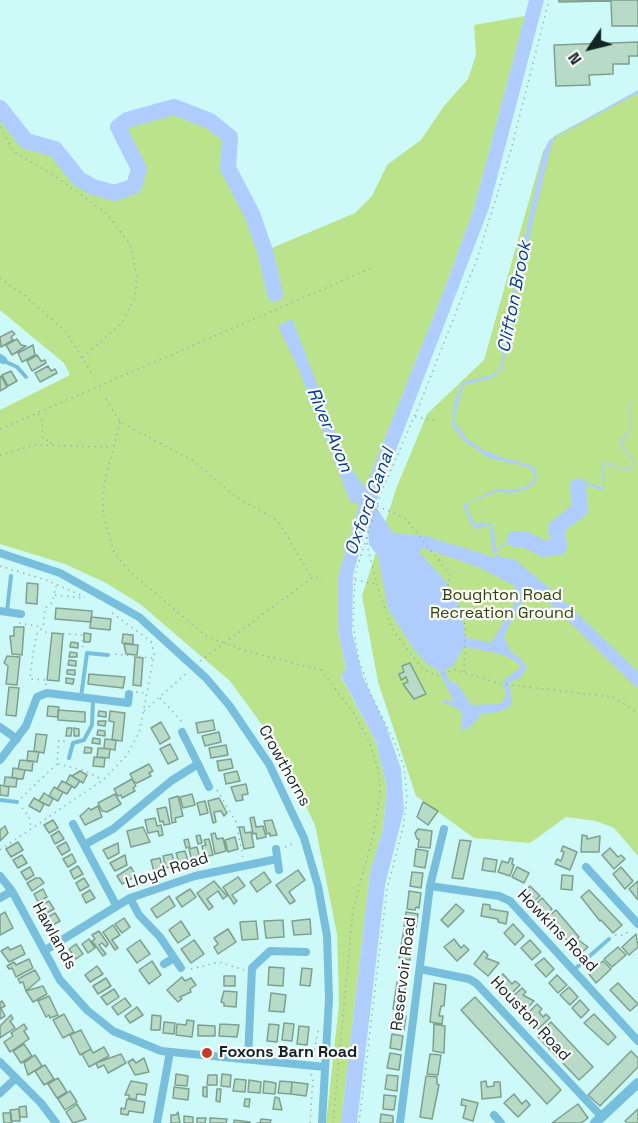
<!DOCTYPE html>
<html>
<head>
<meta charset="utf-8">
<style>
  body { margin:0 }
  #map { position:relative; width:638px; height:1123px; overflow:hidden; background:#cdfaf9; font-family:"Space Grotesk",sans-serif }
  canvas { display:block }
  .north { position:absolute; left:560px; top:18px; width:60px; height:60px; -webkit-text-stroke:4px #fdfdfd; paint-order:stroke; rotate:235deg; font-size:16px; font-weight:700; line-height:24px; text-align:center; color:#122323 }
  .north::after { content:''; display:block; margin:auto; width:21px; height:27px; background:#122323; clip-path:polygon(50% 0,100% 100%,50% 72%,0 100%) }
</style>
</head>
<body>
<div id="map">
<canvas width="638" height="1123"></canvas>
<div class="north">N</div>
</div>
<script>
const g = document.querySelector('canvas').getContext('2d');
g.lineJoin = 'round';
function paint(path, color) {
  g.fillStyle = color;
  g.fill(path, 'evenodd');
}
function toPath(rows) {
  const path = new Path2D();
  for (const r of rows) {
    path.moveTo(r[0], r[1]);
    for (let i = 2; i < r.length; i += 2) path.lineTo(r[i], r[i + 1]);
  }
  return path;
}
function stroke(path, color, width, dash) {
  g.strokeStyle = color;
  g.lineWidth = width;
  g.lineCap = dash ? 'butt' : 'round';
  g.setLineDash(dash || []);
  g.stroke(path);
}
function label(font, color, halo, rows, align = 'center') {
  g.font = font + ' "Space Grotesk",sans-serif';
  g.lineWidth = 4.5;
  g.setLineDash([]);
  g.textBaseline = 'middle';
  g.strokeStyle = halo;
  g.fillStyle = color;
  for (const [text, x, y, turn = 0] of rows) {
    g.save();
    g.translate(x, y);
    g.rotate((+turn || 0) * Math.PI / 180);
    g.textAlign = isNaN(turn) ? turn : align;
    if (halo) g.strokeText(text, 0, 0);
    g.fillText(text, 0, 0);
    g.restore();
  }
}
const green = toPath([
  [525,16,474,208,445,288,361,499,338,577,338,631,346,669,341,677,376,742,387,788,383,829,370,872,341,1123,326,1123,339,1004,337,934,315,825,275,743,230,681,140,604,106,583,65,564,0,544,0,410,70,375,64,363,0,310,0,108,26,141,55,149,79,179,93,187,115,193,134,186,139,169,118,127,127,120,174,107,210,121,230,137,228,168,252,214,265,251,355,213,372,196,387,165,421,140,444,106,468,79,476,55,474,25],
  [638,91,638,856,614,828,596,821,566,817,530,843,474,838,416,796,378,682,362,596,396,489,427,414,484,360,543,151,554,136]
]);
const water = toPath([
  [529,0,544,0,489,208,375,505,393,533,426,536,496,558,492,548,490,527,488,525,478,529,473,527,463,505,497,489,512,490,526,487,533,481,535,474,528,467,489,458,464,441,452,425,454,404,460,387,466,381,490,376,500,369,514,286,543,154,549,140,638,90,638,93,558,136,552,142,517,288,502,370,490,379,466,384,462,389,454,421,467,439,490,455,528,464,535,469,537,475,535,483,527,489,512,493,497,492,471,502,467,505,468,509,475,524,490,523,493,527,496,549,510,540,524,538,547,550,558,546,555,527,576,513,579,508,577,484,582,480,603,488,601,471,604,462,624,469,632,465,633,462,620,445,620,441,630,430,629,405,638,399,630,406,631,430,621,444,634,461,631,469,624,470,605,464,603,471,604,489,599,490,583,482,579,485,581,507,577,515,557,528,560,546,554,550,547,551,524,540,510,542,496,551,499,557,514,559,560,597,638,672,638,689,555,608,533,591,527,590,504,636,510,651,521,659,527,667,521,677,509,683,512,702,508,708,498,712,482,714,469,728,461,731,462,713,456,707,442,703,443,700,454,702,439,671,427,664,414,650,388,609,378,556,369,544,368,523,353,574,352,632,363,677,386,726,401,769,404,810,385,885,357,1123,341,1123,370,872,383,829,387,788,376,742,341,676,346,668,338,631,338,577,359,505,350,501,299,370,278,326,292,319,347,462,365,488,445,288,474,208],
  [423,548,478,567,513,585,516,589,514,605,491,643,465,637,462,613,454,595,443,578,419,552],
  [464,647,501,654,519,663,520,668,503,681,506,697,500,704,472,705,457,684,449,681,445,670,453,666]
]);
const stream = toPath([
  [504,339,509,313],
  [484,452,497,457]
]);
const river = toPath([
  [0,108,26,141,55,149,79,179,93,187,115,193,134,186,139,169,118,127,127,120,174,107,210,121,230,137,228,168,252,214,265,251,275,294],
  [515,539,524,539,544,549,559,547,556,528,580,509,578,486]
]);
const building = toPath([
  [559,0,638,0,638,26,612,26,611,1,559,2,559,0],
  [638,42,638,56,629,56,629,64,613,64,613,74,589,75,590,85,556,86,554,45,638,42],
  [12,331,15,334,11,337,13,340,1,347,0,337,12,331],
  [17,339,21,345,26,346,12,355,6,345,17,339],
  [33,345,35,355,22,362,18,353,33,345],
  [37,355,41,361,45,360,46,363,32,371,27,361,37,355],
  [48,366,51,371,55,369,57,373,40,382,35,373,48,366],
  [11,371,17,381,8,386,2,375,11,371],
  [1,376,7,387,0,391,0,377,1,376],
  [27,583,38,584,37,604,26,603,27,583],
  [56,608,92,611,91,622,55,619,56,608],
  [91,617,111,619,110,630,90,628,91,617],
  [14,627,24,627,22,655,12,654,10,636,14,636,14,627],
  [52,633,63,634,59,681,47,680,52,633],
  [84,633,91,634,90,642,84,642,84,633],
  [123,634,133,635,133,644,122,643,123,634],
  [71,642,78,643,78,648,70,647,71,642],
  [124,644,138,645,137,655,126,654,124,644],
  [70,652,77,653,77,657,69,657,70,652],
  [7,656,20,657,17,685,6,684,8,666,4,663,7,656],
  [135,657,143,658,141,686,133,685,135,657],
  [69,660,76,661,76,666,68,665,69,660],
  [410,663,426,694,414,699,403,684,408,682,406,677,401,680,399,674,404,672,402,666,410,663],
  [67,670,75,670,75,675,67,674,67,670],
  [89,674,125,677,123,688,88,684,89,674],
  [66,678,74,679,73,684,66,683,66,678],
  [9,687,19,688,16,716,6,715,9,687],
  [48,706,59,707,58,717,47,716,48,706],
  [58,710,85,712,85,722,58,720,58,710],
  [99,711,106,712,106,717,98,716,99,711],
  [110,711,125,713,122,741,112,740,114,722,109,721,110,711],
  [213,720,215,730,198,733,196,723,213,720],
  [98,721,106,721,105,726,98,725,98,721],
  [161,722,170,738,160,744,151,728,161,722],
  [67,728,72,728,71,736,66,736,67,728],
  [74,728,79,729,79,736,74,736,74,728],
  [98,730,105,731,105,736,97,735,98,730],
  [219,732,221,742,205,746,202,736,219,732],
  [36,734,47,735,44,753,34,751,36,734],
  [93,738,100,739,100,744,92,743,93,738],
  [105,739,116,740,115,750,104,748,105,739],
  [170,744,178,759,168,764,160,749,170,744],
  [226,745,228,755,211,758,209,748,226,745],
  [85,747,92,748,91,753,84,753,85,747],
  [98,748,110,749,109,758,97,757,98,748],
  [28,751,39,752,37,762,27,761,28,751],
  [94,757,105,758,104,767,93,766,94,757],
  [231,759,233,768,219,771,217,761,231,759],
  [20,760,33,761,32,771,18,769,20,760],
  [149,764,153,771,149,773,151,776,137,783,134,782,130,774,149,764],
  [13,768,25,770,23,779,12,778,13,768],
  [80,771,87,775,83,783,72,776,80,771],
  [237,771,240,781,226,784,224,774,237,771],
  [70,775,80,781,75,788,66,783,70,775],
  [5,777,17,778,16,787,4,786,5,777],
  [132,779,136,786,133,788,135,791,122,798,121,795,118,796,114,789,132,779],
  [62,781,72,786,67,794,57,789,62,781],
  [246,784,248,794,242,795,243,800,236,801,231,787,246,784],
  [0,785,9,787,8,796,0,795,0,785],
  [54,787,63,792,58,801,49,796,54,787],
  [44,793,53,799,49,806,39,801,44,793],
  [115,794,121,804,107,812,102,811,98,803,115,794],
  [192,794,195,805,183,808,180,797,192,794],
  [178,796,183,816,175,818,176,822,172,823,169,799,178,796],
  [34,798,44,804,40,812,29,806,34,798],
  [219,798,227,813,224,816,221,811,214,812,216,822,213,823,208,801,219,798],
  [205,801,208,813,200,815,197,803,205,801],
  [423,802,438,811,428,825,417,817,423,802],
  [98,806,102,817,85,825,80,816,89,808,91,810,98,806],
  [166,807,170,824,164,825,163,821,160,822,157,809,166,807],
  [254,817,256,827,263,826,266,837,257,839,256,833,253,834,250,818,254,817],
  [155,818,157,826,161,825,163,835,159,836,158,831,148,833,145,820,155,818],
  [53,820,58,828,49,833,44,825,53,820],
  [272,820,277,835,270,836,270,833,267,834,264,821,272,820],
  [5,826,8,833,0,841,0,830,5,826],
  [143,827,150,842,131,847,127,831,143,827],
  [239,827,244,827,245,833,251,832,254,847,244,849,239,827],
  [418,829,432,831,430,848,418,847,419,839,417,839,415,833,418,829],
  [59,831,64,839,55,844,51,836,59,831],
  [215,833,217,839,223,838,226,851,215,854,211,834,215,833],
  [200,835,202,843,198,844,196,836,200,835],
  [582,835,587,836,587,839,600,836,599,852,581,852,582,835],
  [235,837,238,849,228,852,225,840,235,837],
  [188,839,190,847,186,848,184,840,188,839],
  [209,839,213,855,204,857,202,846,206,845,204,840,209,839],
  [460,840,471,841,463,879,452,878,460,840],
  [18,842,23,850,11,857,6,849,18,842],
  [66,842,70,850,62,855,57,847,66,842],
  [118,843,119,853,108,859,103,850,118,843],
  [563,846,577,852,570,870,555,864,557,859,561,861,564,852,561,851,563,846],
  [197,847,200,859,192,861,189,849,197,847],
  [610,848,618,857,621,855,625,859,614,869,602,855,610,848],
  [416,849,428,851,425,868,414,866,416,849],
  [185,851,188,861,179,863,176,853,185,851],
  [72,854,76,862,68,867,63,859,72,854],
  [172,854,175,866,166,868,163,856,172,854],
  [22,855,27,863,18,868,13,860,22,855],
  [125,855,127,865,115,871,110,863,125,855],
  [160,858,163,870,154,872,151,860,160,858],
  [484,858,497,860,495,872,482,870,484,858],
  [510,858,513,859,512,864,514,865,510,876,498,872,502,861,508,863,510,858],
  [78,866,83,874,74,879,70,871,78,866],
  [30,867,34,875,26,880,21,872,30,867],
  [131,867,136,876,122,884,117,876,131,867],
  [517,867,529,873,524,883,512,877,517,867],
  [621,867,633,881,625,889,613,874,621,867],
  [298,870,305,880,289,892,295,901,290,904,276,885,298,870],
  [264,872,271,882,257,892,250,882,264,872],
  [412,872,423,873,421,888,410,886,412,872],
  [562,875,573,876,572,890,561,889,562,875],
  [238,877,245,886,232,895,237,901,234,904,223,887,238,877],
  [36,878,40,878,44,883,32,891,27,883,36,878],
  [84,878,89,886,80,891,76,883,84,878],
  [214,881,227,896,223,899,218,891,207,899,213,907,209,910,197,893,214,881],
  [638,881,638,900,629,889,638,881],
  [530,886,540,896,531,904,522,894,530,886],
  [43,889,47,897,38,902,34,894,43,889],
  [190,889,196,897,182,907,176,898,190,889],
  [90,890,95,898,86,903,82,895,90,890],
  [589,890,622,925,613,933,601,920,600,921,581,897,589,890],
  [409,891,421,893,419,908,416,907,415,910,407,909,409,891],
  [169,896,175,906,157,918,151,909,169,896],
  [542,898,552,909,543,917,534,906,542,898],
  [49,901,54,909,45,914,40,906,49,901],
  [456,904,464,911,448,927,441,920,456,904],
  [483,904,490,905,490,909,508,912,506,924,498,922,498,919,481,916,483,904],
  [556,910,579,937,577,939,588,947,579,955,548,917,556,910],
  [5,912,13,928,0,935,0,915,5,912],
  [406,912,418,914,416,928,404,926,406,912],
  [55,913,60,921,51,926,46,918,55,913],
  [124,918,130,927,122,933,115,924,124,918],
  [310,919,311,934,294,935,292,921,310,919],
  [283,920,284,937,266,938,264,921,283,920],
  [181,921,190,935,178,943,169,930,181,921],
  [256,921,258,939,242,940,240,922,256,921],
  [513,924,524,936,515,945,504,933,513,924],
  [113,925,120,935,112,940,118,948,115,950,103,932,113,925],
  [228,929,236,942,218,954,214,947,218,944,214,938,228,929],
  [404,929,413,930,410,960,399,958,404,929],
  [99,931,108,944,106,947,102,943,99,945,106,954,103,956,92,941,95,939,92,935,99,931],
  [636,934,638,947,629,955,622,947,636,934],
  [89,939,95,948,88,953,82,944,89,939],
  [454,939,461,948,464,945,469,950,457,961,444,947,454,939],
  [140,940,150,954,137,963,127,949,140,940],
  [194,940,204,954,191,963,181,949,194,940],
  [530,940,541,952,532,960,521,948,530,940],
  [76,944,83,954,76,959,69,949,76,944],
  [21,945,25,954,9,962,1,951,8,947,10,950,21,945],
  [618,947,626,955,612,967,604,959,618,947],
  [484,951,488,955,486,958,499,963,488,976,474,964,484,951],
  [544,958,554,969,546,977,535,965,544,958],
  [29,959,33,968,16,977,12,968,9,969,7,966,14,962,16,965,29,959],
  [152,961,161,975,149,984,139,970,152,961],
  [603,961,611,969,596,983,589,974,603,961],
  [97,966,103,974,90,982,85,975,97,966],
  [269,967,284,968,283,986,268,985,269,967],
  [302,968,312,969,310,986,300,985,302,968],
  [35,970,40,979,26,991,23,982,20,983,18,979,35,970],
  [503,974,512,984,515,981,520,985,508,997,494,983,503,974],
  [557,975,567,985,558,993,549,983,557,975],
  [224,976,235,976,235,986,224,986,224,976],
  [182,977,185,981,191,978,196,985,190,989,191,992,180,997,182,999,178,1002,167,990,182,977],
  [106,978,111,986,98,994,93,986,106,978],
  [397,982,406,982,403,1013,393,1009,397,982],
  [434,983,446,985,444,1006,441,1006,439,1016,443,1016,442,1024,430,1022,434,983],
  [618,983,638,1004,630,1011,610,990,618,983],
  [43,986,47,994,33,1002,26,991,43,986],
  [569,987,578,997,570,1005,560,995,569,987],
  [522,988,526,992,523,995,534,1001,523,1012,510,999,522,988],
  [114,989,119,997,107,1005,101,997,114,989],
  [224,991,237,992,236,1007,224,1006,224,1003,221,1002,224,991],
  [271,993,286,995,284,1012,269,1011,271,993],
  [49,996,58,1015,50,1018,49,1015,46,1017,38,1001,49,996],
  [475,997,561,1090,547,1104,461,1010,475,997],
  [125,998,131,1006,118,1015,112,1007,125,998],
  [580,1000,589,1010,581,1018,572,1008,580,1000],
  [2,1001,5,1006,1,1008,5,1016,0,1019,0,1002,2,1001],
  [537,1004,542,1009,539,1012,543,1017,546,1014,550,1018,538,1029,525,1016,537,1004],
  [137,1007,143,1015,130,1023,125,1016,137,1007],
  [64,1014,74,1032,63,1038,53,1020,64,1014],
  [394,1014,406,1016,404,1030,392,1028,394,1014],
  [594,1014,616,1037,608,1045,584,1023,594,1014],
  [11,1015,13,1019,10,1021,15,1028,0,1038,0,1026,11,1015],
  [152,1015,161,1016,160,1030,151,1030,152,1015],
  [187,1020,194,1021,192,1037,176,1035,177,1024,186,1025,187,1020],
  [164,1022,175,1023,174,1034,163,1033,164,1022],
  [551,1022,593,1067,579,1080,537,1036,551,1022],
  [284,1023,294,1024,292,1041,282,1040,284,1023],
  [24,1024,27,1029,24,1031,29,1039,10,1052,4,1042,13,1036,11,1033,24,1024],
  [220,1024,239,1025,237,1037,219,1036,220,1024],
  [269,1024,279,1025,277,1042,267,1041,269,1024],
  [434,1024,445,1026,444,1053,433,1051,434,1024],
  [198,1025,215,1026,215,1036,198,1036,198,1025],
  [299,1026,309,1027,307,1045,297,1044,299,1026],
  [81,1030,91,1049,80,1055,70,1035,81,1030],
  [392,1034,403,1036,401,1050,390,1048,392,1034],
  [24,1044,32,1056,21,1063,13,1051,24,1044],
  [104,1047,109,1056,89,1067,82,1054,91,1049,93,1053,104,1047],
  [631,1051,638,1058,638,1067,600,1106,588,1095,631,1051],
  [390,1053,401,1055,399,1070,387,1068,390,1053],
  [121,1054,126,1063,108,1073,104,1065,98,1068,96,1063,121,1054],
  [430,1054,441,1055,438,1075,427,1074,430,1054],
  [35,1055,42,1066,28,1075,24,1063,35,1055],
  [144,1058,149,1072,135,1075,128,1062,133,1059,136,1063,144,1058],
  [45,1065,54,1079,44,1085,35,1071,45,1065],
  [176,1074,188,1076,187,1086,175,1085,176,1074],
  [222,1074,231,1075,230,1087,221,1086,222,1074],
  [208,1075,217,1075,217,1085,207,1085,208,1075],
  [387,1075,398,1076,397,1091,385,1089,387,1075],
  [426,1076,437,1077,437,1084,439,1085,432,1119,420,1117,426,1076],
  [58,1078,67,1092,57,1098,48,1084,58,1078],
  [235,1079,246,1080,245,1092,233,1091,235,1079],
  [249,1080,261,1082,260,1093,248,1092,249,1080],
  [131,1081,147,1084,145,1095,137,1094,136,1100,129,1098,129,1095,125,1095,131,1081],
  [264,1081,276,1083,275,1094,263,1093,264,1081],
  [280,1081,292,1082,291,1094,278,1093,280,1081],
  [486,1081,487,1087,494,1086,494,1082,500,1082,501,1097,482,1099,481,1082,486,1081],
  [292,1082,308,1084,306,1096,291,1094,292,1082],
  [174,1087,189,1089,188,1100,173,1098,174,1087],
  [203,1087,207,1087,207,1097,203,1096,203,1087],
  [217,1089,221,1089,220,1102,216,1101,217,1089],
  [70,1091,77,1102,65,1110,58,1099,70,1091],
  [514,1094,522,1104,526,1100,530,1105,518,1117,504,1103,514,1094],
  [384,1095,396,1096,394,1110,383,1109,384,1095],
  [275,1097,279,1098,282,1110,273,1109,275,1097],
  [127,1099,145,1102,143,1113,129,1111,128,1115,121,1114,121,1108,125,1109,127,1099],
  [245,1099,250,1099,249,1107,244,1106,245,1099],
  [462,1099,478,1103,473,1121,463,1118,466,1106,461,1105,462,1099],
  [77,1104,86,1119,73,1123,66,1112,77,1104],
  [578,1104,588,1118,581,1123,552,1123,578,1104],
  [26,1106,27,1117,20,1117,19,1107,26,1106],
  [19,1109,20,1121,11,1121,10,1110,19,1109],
  [638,1109,638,1123,627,1123,625,1121,638,1109],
  [178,1112,180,1123,171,1123,171,1115,176,1115,178,1112],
  [3,1113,11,1113,12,1123,4,1123,3,1113],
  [381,1114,393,1116,393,1123,380,1123,381,1114],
  [184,1116,193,1117,193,1123,184,1123,184,1116],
  [197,1118,206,1118,205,1123,197,1123,197,1118],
  [210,1118,227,1119,226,1123,210,1123,210,1118],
  [261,1119,271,1120,270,1123,257,1123,260,1123,261,1119],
  [234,1120,250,1122,250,1123,234,1123,234,1120]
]);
const path = toPath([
  [0,127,13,151,55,176,106,213,130,244,137,276,135,297,122,323,83,357],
  [0,278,23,294,66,332,94,377],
  [106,399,120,422,192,460,236,497,278,521,312,578],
  [38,414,42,420,43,439,51,441,51,444],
  [415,417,439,421],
  [120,422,104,484,103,513,114,553,129,571,206,636,246,651,321,670,355,715,369,741,379,772,380,794,374,832,353,910,333,1123],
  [0,429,374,267],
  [0,455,34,445,112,447],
  [377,506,405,518,451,576,447,583,463,614,465,626,464,672],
  [368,531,367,545,378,588,392,629,421,667,436,676,454,670,502,684,613,697,638,713],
  [439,560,442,554],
  [0,566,46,580,85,597],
  [355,580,377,584],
  [55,595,83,598],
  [112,613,152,642],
  [19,623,42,627],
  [45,632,82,635,83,647],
  [115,654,152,658],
  [200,661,312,578,323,577],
  [46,685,46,680,30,679,33,653,37,634,43,627,45,608,52,603,56,586],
  [136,692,147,693],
  [160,698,183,723],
  [144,711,188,672],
  [58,764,83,770,103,780],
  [217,790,236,822,243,857],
  [21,798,57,764,59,740,67,742],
  [22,808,29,816,31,828],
  [285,847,295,843],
  [0,850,103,780,126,756,139,733,147,693,154,654,151,641],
  [615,935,624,935,630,930],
  [191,969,219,962,244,970],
  [313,1056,318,1031],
  [310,1123,313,1079,311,1074],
  [359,1123,387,889,404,824,407,796,404,767,396,745,371,695,359,660,353,624,355,574,382,490,419,406,477,259,511,150,549,0]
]);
const service = toPath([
  [4,361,17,367,26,377],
  [7,611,11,576],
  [81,697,87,653,108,655],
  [69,758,73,743,84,740,92,725,93,700],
  [0,800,17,802],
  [575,969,609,939]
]);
const minor = toPath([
  [0,358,3,360],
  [0,553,60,573,139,617,206,678,229,705,269,764,304,838,318,886,327,936,329,999,322,1123],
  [0,611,21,614],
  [0,727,17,739],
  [0,760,26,726,37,697,47,693,128,703,129,694],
  [198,764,209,787],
  [73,824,116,905],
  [84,845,113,829,171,781,198,764,182,732],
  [276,849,279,870],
  [586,867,638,924],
  [0,876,12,891,60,980,87,1010,113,1031,161,1051,325,1067],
  [430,886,499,896,510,901,638,1041],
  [0,898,12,891],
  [130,898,139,915,160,937,181,968],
  [44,951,130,898,195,876,277,859],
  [164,964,174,958],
  [420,969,469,979,476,983,602,1117],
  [248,1059,252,968,270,951,306,952],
  [0,1062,41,1103,56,1123],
  [0,1093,15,1079],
  [494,1115,501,1123],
  [157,1123,170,1052],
  [400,1123,430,886,444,829]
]);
const tertiary = toPath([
  [595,1123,638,1083]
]);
const markers = [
  [207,1053,6,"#c63a27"]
];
const parkNames = [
  ["Boughton Road",502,596],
  ["Recreation Ground",502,614]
];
const streetNames = [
  ["Crowthorns",284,766,61],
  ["Lloyd Road",167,871,-18],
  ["Howkins Road",557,931,46],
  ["Hawlands",54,936,61],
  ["Reservoir Road",404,974,-83],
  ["Houston Road",530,1019,47]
];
const poiNames = [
  ["Foxons Barn Road",219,1053]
];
const waterNames = [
  ["Clifton Brook",515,297,-79],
  ["River Avon",329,430,67],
  ["Oxford Canal",370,502,-70]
];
paint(green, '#bbe38c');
paint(water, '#afcdfe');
stroke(stream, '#afcdfe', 3);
stroke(river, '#afcdfe', 16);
paint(building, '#b7dbc7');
stroke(building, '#7ea08e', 1.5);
stroke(path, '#93b7b6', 1.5, [1.5, 4.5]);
stroke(service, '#77bfdd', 4);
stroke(minor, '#77bfdd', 8);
stroke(tertiary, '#77bfdd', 10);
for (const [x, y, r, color] of markers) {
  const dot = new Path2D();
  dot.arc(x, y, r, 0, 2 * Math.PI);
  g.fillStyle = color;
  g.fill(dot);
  stroke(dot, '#fdfdfd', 2);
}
label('16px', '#2d4501', '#fdfdfd', parkNames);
label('16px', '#122323', '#fdfdfd', streetNames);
label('bold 16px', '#122323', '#fdfdfd', poiNames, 'left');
label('italic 18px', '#003e96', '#fdfdfd', waterNames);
</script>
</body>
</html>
